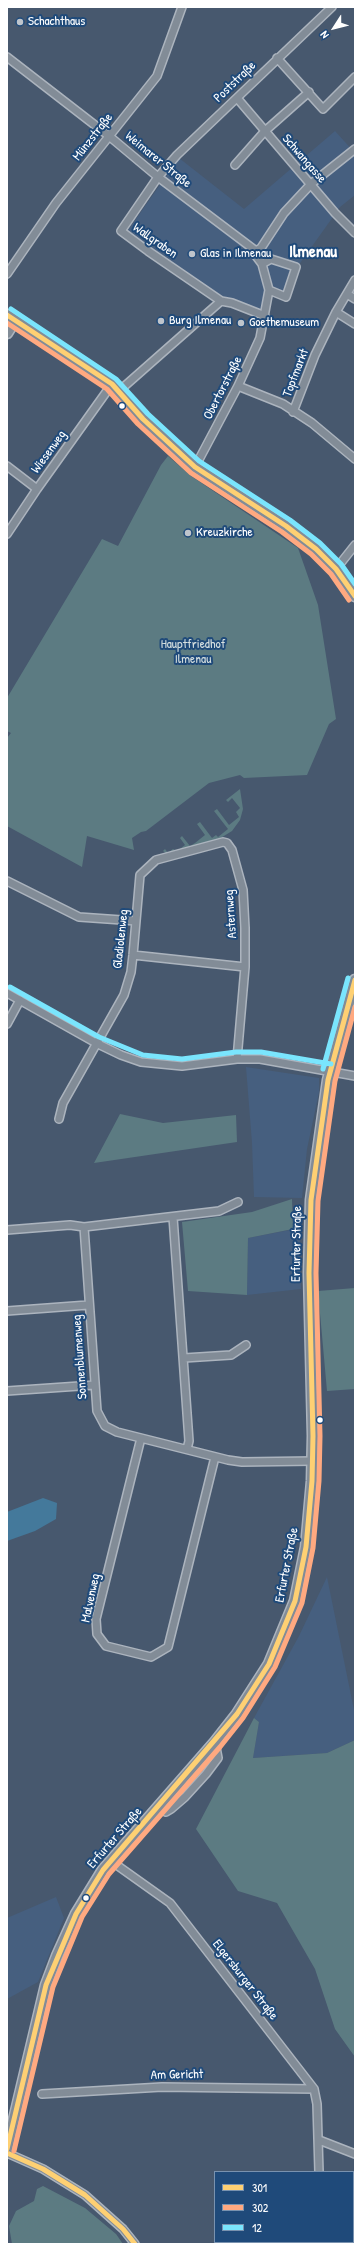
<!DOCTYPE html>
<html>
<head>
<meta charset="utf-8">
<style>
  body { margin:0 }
  #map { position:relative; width:362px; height:2251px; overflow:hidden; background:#47586e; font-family:"Patrick Hand",sans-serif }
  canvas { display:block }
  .frame { position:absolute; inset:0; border:8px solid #fff; pointer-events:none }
  .legend { position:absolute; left:214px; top:2171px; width:140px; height:72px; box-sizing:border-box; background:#1f4a7a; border:1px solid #7992af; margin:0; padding:5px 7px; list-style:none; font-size:12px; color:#fff }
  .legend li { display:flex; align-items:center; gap:8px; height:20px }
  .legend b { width:20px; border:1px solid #7992af }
  .north { position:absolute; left:314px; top:8px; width:40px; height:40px; -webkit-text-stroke:3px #1f4a7a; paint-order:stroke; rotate:234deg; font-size:11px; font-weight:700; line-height:16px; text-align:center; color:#fff }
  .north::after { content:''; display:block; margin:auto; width:14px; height:18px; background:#fff; clip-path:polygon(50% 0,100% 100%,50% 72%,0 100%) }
</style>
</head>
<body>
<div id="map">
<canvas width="362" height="2251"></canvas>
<div class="frame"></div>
<ul class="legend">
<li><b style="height:5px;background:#fed073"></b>301</li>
<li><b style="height:5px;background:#ffa980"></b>302</li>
<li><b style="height:5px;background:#7ae5fd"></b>12</li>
</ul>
<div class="north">N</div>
</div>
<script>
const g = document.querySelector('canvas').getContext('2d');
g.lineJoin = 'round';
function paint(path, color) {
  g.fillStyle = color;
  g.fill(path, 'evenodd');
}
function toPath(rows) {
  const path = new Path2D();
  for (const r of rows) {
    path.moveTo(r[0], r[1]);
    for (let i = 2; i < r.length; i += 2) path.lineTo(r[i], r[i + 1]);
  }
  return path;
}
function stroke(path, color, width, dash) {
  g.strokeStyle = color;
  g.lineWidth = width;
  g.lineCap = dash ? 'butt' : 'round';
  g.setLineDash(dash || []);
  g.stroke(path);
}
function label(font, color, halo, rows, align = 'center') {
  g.font = font + ' "Patrick Hand",sans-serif';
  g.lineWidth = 4;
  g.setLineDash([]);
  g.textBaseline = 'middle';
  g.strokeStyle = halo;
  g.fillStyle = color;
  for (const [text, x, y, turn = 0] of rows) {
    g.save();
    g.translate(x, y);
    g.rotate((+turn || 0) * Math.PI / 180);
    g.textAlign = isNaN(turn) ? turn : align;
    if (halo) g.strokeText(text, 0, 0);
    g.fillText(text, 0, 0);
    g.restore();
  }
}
const built = toPath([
  [335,131,355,153,355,195,340,207,298,266,288,299,272,295,266,320,231,306,233,301,221,298,126,233,179,158,244,209],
  [246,1067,319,1078,319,1092,307,1149,302,1198,254,1197,252,1143],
  [300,1228,301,1289,247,1295,248,1238],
  [327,1577,355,1715,355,1740,327,1753,253,1758,259,1722,254,1718,299,1636],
  [56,1897,64,1918,38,1982,7,1999,7,1918]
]);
const green = toPath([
  [168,456,191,476,298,548,318,605,336,719,329,724,307,775,244,778,240,775,209,783,146,831,141,832,132,838,134,850,87,836,82,867,7,826,7,738,11,733,7,731,7,698,102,539,118,546,161,465],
  [240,789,243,809,240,820,232,831,219,839,168,855,163,851,165,849,168,853,173,849,177,851,185,845,180,838,182,836,190,846,195,843,205,835,197,824,200,822,212,838,216,835,218,837,228,829,214,811,217,809,229,825,239,817,236,812,240,808,232,798,228,802,226,800],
  [120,1114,163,1123,236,1115,237,1142,94,1163],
  [292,1199,293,1229,248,1238,247,1295,188,1291,182,1222,252,1212],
  [355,1288,355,1389,327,1391,318,1291],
  [254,1718,259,1722,253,1758,327,1753,355,1740,355,2057,335,2029,315,1969,277,1903,238,1891,196,1829],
  [43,2186,85,2208,116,2234,123,2244,12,2244,9,2226,16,2211,34,2201,37,2189]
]);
const water = toPath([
  [43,1498,57,1503,56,1519,35,1531,7,1541,7,1512]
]);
const street = toPath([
  [7,57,109,136,158,177,256,251],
  [277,58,323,109,355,77],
  [237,98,335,213,355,233],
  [235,165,265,131,309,92],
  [256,251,261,248,284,213,311,184,355,149],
  [262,264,271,259,296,267,286,297,269,290],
  [7,274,56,203,157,76,182,7],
  [347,294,355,299],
  [336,312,355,324],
  [265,316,232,303,221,301,148,251,121,231,158,177,177,155,332,7],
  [238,386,283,404,312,423,355,459],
  [119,391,221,301],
  [293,412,315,355,336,312,355,280],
  [7,466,37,489],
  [195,467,238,386,260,338,269,290,262,264,256,256,256,251],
  [7,534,37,489,112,384],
  [336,569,355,545],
  [7,881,79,917,136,921],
  [133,955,245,967],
  [7,993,96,1043,121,1055,141,1062,182,1066,237,1059,260,1059,355,1076],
  [7,1024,20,1000],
  [59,1119,63,1103,124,995,131,972,133,955,140,875,156,860,223,842,227,843,232,850,243,890,245,928,245,967,237,1059],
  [173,1217,189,1441,187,1449],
  [84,1227,97,1411,105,1426,117,1432,228,1460,242,1462,313,1461],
  [7,1230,70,1225,84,1227,219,1211,238,1202],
  [7,1311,88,1305],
  [184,1358,231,1355,246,1345],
  [7,1391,94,1385],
  [141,1438,96,1619,97,1634,106,1646,151,1657,168,1647,215,1457],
  [158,1808,166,1812,171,1809,185,1797,206,1774,218,1758,215,1742],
  [111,1861,170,1903,314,2089,317,2104,319,2172],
  [42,2094,162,2087,314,2089],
  [319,2140,355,2154],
  [7,2153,43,2169,85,2195,123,2229,135,2244],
  [322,2242,322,2244]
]);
const secondary = toPath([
  [7,315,112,384,143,419,195,467,286,526,316,549,336,569,355,596],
  [7,333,15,320],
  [7,2149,46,1985,57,1956,76,1914,103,1870,215,1742,237,1714,269,1664,295,1601,306,1547,312,1481,313,1436,309,1273,311,1200,328,1080,355,980]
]);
const bus1 = toPath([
  [7,315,112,384,143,419,195,467,286,526,316,549,336,569,355,596],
  [7,2149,46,1985,76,1914,103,1870,237,1714,269,1664,295,1601,306,1547,312,1481,313,1436,309,1273,311,1200,328,1080,355,980],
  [7,2153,43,2169,85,2195,123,2229,135,2244]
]);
const bus2 = toPath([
  [7,323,107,389,138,424,191,473,282,532,311,554,331,574,349,600],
  [14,2151,53,1987,82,1917,109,1874,220,1747,243,1718,275,1667,302,1603,313,1548,319,1481,320,1436,316,1273,318,1201,335,1081,355,1007]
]);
const bus3 = toPath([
  [11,309,116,379,148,414,199,461,290,520,320,543,341,564,355,584],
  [10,987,99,1037,143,1055,182,1059,236,1052,261,1052,331,1064],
  [323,1069,348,978]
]);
const markers = [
  [20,22,4,"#bfc5cc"],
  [192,254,4,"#bfc5cc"],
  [161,321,4,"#bfc5cc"],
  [241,323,4,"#bfc5cc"],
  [122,406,3.5,"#fff"],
  [188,533,4,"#bfc5cc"],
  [320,1420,3.5,"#fff"],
  [86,1898,3.5,"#fff"]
];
const poiNames = [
  ["Schachthaus",28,22],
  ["Glas in Ilmenau",200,254],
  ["Burg Ilmenau",169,321],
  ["Goethemuseum",249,323],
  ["Kreuzkirche",196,533]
];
const streetNames = [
  ["Poststraße",235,82,-44],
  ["Münzstraße",93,137,-52],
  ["Schwangasse",304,159,49],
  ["Weimarer Straße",158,160,39],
  ["Wallgraben",155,241,35],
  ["Topfmarkt",296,373,-69],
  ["Obertorstraße",223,388,-63],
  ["Wiesenweg",49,452,-54],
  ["Asternweg",231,914,-94],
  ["Gladiolenweg",121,939,-84],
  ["Erfurter Straße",297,1244,-89],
  ["Sonnenblumenweg",80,1357,-94],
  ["Erfurter Straße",287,1565,-79],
  ["Malvenweg",91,1598,-78],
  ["Erfurter Straße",115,1838,-49],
  ["Elgersburger Straße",245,1980,52],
  ["Am Gericht",177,2075,-1]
];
const parkNames = [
  ["Hauptfriedhof",193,645],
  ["Ilmenau",193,660]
];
const districtNames = [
  ["Ilmenau",313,252]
];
paint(built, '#465f7f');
paint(green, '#5c7b82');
paint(water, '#44799b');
stroke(street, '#acb4be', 10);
stroke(secondary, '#acb4be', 13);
stroke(street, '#828c97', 7);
stroke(secondary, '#828c97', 10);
stroke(bus1, '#fed073', 5);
stroke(bus2, '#ffa980', 5);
stroke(bus3, '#7ae5fd', 5);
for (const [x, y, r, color] of markers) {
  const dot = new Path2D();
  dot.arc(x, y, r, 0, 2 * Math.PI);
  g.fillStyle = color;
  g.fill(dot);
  stroke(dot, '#1f4a7a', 1.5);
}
label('13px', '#fff', '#1f4a7a', poiNames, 'left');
label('13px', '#fff', '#1f4a7a', streetNames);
label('13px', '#d7e0e0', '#1f4a7a', parkNames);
label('bold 17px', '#fff', '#1f4a7a', districtNames);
</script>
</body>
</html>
